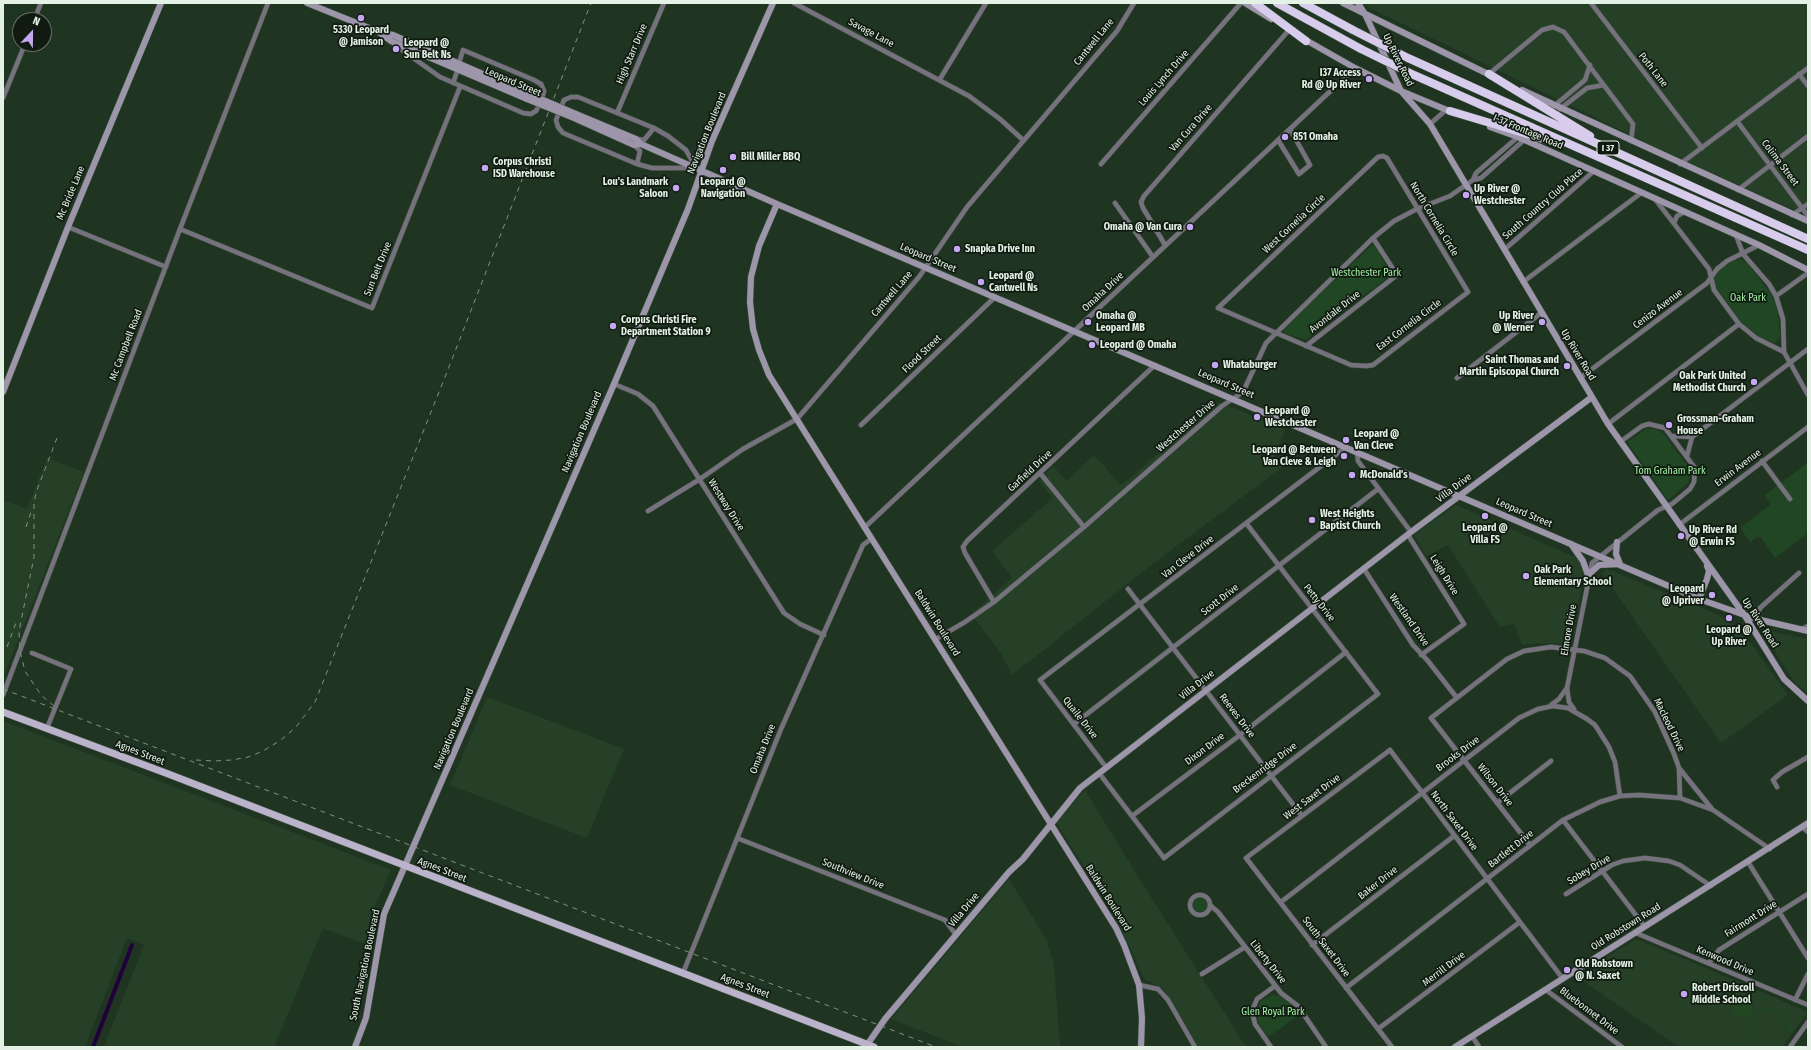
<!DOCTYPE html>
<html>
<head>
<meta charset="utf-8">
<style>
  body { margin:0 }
  #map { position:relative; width:1811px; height:1050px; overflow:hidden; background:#203521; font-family:"Fira Sans Condensed",sans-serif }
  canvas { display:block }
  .frame { position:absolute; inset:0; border:4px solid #e4f2e5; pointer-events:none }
  .north { position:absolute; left:12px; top:12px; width:40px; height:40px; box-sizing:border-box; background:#101a11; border:1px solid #657066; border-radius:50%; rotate:22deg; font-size:11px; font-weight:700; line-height:16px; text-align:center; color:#e4f2e5 }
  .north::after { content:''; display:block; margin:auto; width:14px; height:18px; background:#c4a7f1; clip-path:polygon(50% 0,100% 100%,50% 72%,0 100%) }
</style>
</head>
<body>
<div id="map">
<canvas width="1811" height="1050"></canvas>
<div class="frame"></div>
<div class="north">N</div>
</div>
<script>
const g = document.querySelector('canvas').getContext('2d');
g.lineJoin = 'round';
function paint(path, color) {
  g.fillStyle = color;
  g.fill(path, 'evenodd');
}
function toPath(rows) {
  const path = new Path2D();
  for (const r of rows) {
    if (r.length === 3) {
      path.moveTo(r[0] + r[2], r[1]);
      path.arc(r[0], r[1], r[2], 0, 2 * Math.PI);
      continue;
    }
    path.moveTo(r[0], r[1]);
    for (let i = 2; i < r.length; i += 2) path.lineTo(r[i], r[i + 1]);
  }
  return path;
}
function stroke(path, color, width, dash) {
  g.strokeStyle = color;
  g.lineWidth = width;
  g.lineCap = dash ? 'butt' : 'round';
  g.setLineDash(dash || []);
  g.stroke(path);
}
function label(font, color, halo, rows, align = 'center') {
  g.font = font + ' "Fira Sans Condensed",sans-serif';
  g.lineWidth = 3.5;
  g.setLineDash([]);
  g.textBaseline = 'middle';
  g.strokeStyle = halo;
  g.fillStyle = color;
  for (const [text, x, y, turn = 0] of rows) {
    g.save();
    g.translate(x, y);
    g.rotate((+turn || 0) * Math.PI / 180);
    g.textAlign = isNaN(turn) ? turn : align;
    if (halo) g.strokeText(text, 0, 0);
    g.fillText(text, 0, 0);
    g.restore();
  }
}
const built = toPath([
  [1360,3,1808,3,1808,216,1670,154],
  [1220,402,1285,430,1274,456,1285,465,1159,559,1012,675,999,650,971,614,1012,578,992,551,1053,498,1039,481,1053,466,1067,481,1094,455,1121,485],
  [47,458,84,472,3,678,3,500,27,509],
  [1456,505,1575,557,1582,565,1584,574,1571,644,1540,643,1522,645,1514,624,1500,627,1448,545,1426,556,1414,535],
  [1607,569,1724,617,1742,631,1788,695,1721,743,1602,573],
  [1769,631,1808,639,1808,693,1795,683,1767,639],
  [487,697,624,749,587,838,450,785],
  [3,721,391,870,374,908,370,946,323,928,274,1047,104,1047,144,945,127,938,85,1047,3,1047],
  [1085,790,1145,888,1246,1047,1198,1047,1163,988,1146,980,1142,974,1129,945,1106,902,1056,822],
  [1009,879,1046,939,1054,965,1060,1047,963,1047,891,1019],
  [1636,939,1682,958,1808,1012,1782,1047,1679,1047,1576,976]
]);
const green = toPath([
  [1374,245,1388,268,1387,278,1306,340,1284,333,1284,328,1370,247],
  [1741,259,1748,264,1771,294,1775,302,1778,313,1780,337,1775,343,1762,339,1742,323,1716,288,1714,278,1719,270,1731,262],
  [1646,429,1656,429,1664,434,1689,468,1690,476,1688,483,1668,500,1627,442],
  [1807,463,1808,533,1775,558,1761,537,1757,537,1750,542,1740,528,1771,504,1765,495],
  [1200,905,7],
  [1751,994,1753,1015,1734,1017,1732,995],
  [1273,995,1280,996,1289,1002,1299,1015,1268,1037,1258,1022,1256,1013,1261,1000],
  [1764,1006,1765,1009,1772,1009,1781,1013,1790,1022,1793,1029,1796,1027,1780,1047,1790,1033,1790,1026,1780,1015,1766,1010,1760,1014,1737,1047,1735,1047]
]);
const canal = toPath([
  [93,1047,132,945]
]);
const street = toPath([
  [794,3,969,96,1000,119,1023,140],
  [1591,3,1702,148],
  [34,20,41,3],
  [395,45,440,77,523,113,531,114,536,111,541,102,544,91,541,84,534,80,463,50,459,63],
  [1489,74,1542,30,1553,27,1564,32,1633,124,1631,141],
  [1799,74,1808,86],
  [940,79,986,3],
  [453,83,458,69],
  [571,97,578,97,654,128,668,136,686,150,696,168,652,168,637,164,563,133,558,127,556,120,564,100,571,97],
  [3,98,25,44],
  [1554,106,1585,80,1590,65],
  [1560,109,1587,88,1604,85],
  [617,113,664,3],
  [1737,121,1808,216],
  [1430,124,1446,110],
  [636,139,644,140,654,128],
  [1278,140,1299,174,1310,165,1290,129],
  [634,145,640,151,637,164],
  [1383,156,1387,158,1468,292,1373,365,1366,366,1351,365,1218,308,1378,157,1383,156],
  [1101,164,1241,3],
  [1680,164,1808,68],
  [1473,180,1476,173,1518,137],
  [1738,190,1808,136],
  [1655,199,1709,269,1714,290,1739,324,1756,338,1784,352],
  [1115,203,1153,257],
  [1792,215,1808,204],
  [1674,223,1677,216,1684,212],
  [68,227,166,267],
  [180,229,372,308,460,87],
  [1736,235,1743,254,1769,284,1776,296,1783,319,1784,352,1808,395],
  [1165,245,1143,208,1141,202,1144,196,1289,30],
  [1504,250,1594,171],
  [1523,282,1641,193],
  [1776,296,1808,273],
  [1306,346,1397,275,1373,238],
  [1457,378,1541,313],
  [1580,378,1707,283,1717,269,1727,261,1759,245],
  [614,384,638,394,653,406,784,613,800,624,824,635],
  [1608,424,1739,324],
  [861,425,995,297],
  [1672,436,1692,437,1808,349],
  [1357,452,1358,461,1411,532],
  [1687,456,1692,437],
  [1762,461,1790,499],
  [1040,473,1084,527],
  [648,511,700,479,743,449,797,419,919,277,967,207,1117,31,1134,3],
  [1679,525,1808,427],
  [864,528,1355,68],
  [1408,535,1464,624,1421,655],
  [1364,569,1413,645,1428,661,1457,698],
  [1128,589,1302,816],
  [994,602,965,553,963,547,967,541,1155,365],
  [1756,619,1760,608,1799,573],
  [1802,629,1808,626],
  [936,639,965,622,994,602,1084,527,1222,406,1243,392,1266,343,1373,238,1394,221,1417,209,1450,196,1473,180,1481,178,1524,140],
  [32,653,71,669,47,728],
  [3,695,180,229,268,3],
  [1551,705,1559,699,1566,689],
  [1574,709,1569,702,1567,688,1592,563,1658,510,1672,504,1690,489,1694,482,1695,468,1665,428,1649,424,1642,426,1620,442],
  [1074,724,1378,489],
  [1106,767,1040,680,1346,447],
  [1679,768,1712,809],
  [1099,773,1164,858,1378,694,1246,523],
  [1777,787,1773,780,1782,772,1808,757],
  [1497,803,1551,761],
  [1132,816,1240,735,1346,652],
  [1563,820,1645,927],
  [1802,827,1808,832],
  [737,838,945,920,956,935],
  [1530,845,1431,718,1507,659,1524,651,1551,647,1584,651,1605,658,1630,676,1655,712,1674,754,1679,768,1680,798],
  [1748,862,1808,958],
  [1566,894,1612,865,1623,861,1645,858,1669,861,1680,865,1711,886],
  [1200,905,10],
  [1281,902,1519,718,1538,709,1553,706,1568,708,1587,719,1595,725,1609,747,1615,762,1620,796],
  [1211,906,1218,912,1281,993,1298,1006,1326,1047],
  [1636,933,1808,1005],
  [1312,945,1454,836],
  [1709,963,1719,950,1808,894],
  [683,973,781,729,863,545,871,539],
  [1202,974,1245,947],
  [1139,985,1158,989,1168,1000,1195,1047],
  [1346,988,1563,820,1600,802,1620,796,1639,795,1680,798,1713,810,1770,849],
  [1546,990,1622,1047],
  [1795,1000,1808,974],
  [1378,1029,1520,922],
  [1472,1036,1479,1047],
  [1271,1047,1255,1024,1252,1011,1257,999,1275,986],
  [1392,1047,1246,858,1390,750,1563,979],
  [1790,1047,1808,1022]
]);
const secondary = toPath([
  [307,3,379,32,393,35,529,94],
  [1245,3,1271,19],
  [1343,3,1492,76],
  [1358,3,1365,14,1401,91,1430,124,1608,424,1745,616,1784,679,1808,701],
  [380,33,391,41,527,99],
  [1304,39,1355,68,1401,91,1454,113],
  [1522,90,1808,221],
  [576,114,636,139,641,144,777,204,1699,599,1756,619,1808,631],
  [574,118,634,145,641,144],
  [1490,127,1518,137,1759,245,1808,270],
  [777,204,759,246,751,277,750,302,753,329,759,350,769,375,1116,928,1124,945,1139,985,1142,1018,1141,1047],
  [3,392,68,227,161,3],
  [1571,544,1583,561,1588,575,1599,565,1620,564,1616,554,1617,542],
  [1699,599,1707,579,1709,571,1707,566],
  [867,1045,885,1019,1009,872,1023,859,1080,788,1411,532,1592,397],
  [355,1047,366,1018,384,914,614,384,688,209,712,141,773,3],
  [1455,1047,1808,823]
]);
const primary = toPath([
  [3,712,171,775,874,1047]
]);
const highway = toPath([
  [1255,3,1306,41],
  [1277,3,1361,49],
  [1303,3,1353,30],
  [1408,58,1808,239],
  [1489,74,1590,136],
  [1414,75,1808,250],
  [1450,111,1557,143]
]);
const rail = toPath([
  [26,527,31,512],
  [7,647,17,620],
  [3,689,936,1047],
  [54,706,41,695,25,671,20,651,19,631,34,557,34,502,37,490,57,438],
  [196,760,214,761,232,760,248,757,263,751,281,740,296,727,315,702,447,372,591,3]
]);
const secondaryBridge = toPath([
  [529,94,576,114],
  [527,99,574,118]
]);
const highwayBridge = toPath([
  [1353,30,1408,58],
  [1361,49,1414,75]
]);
const markers = [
  [361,18,4,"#c4a7f1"],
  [396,49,4,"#c4a7f1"],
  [1369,79,4,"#c4a7f1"],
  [1285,137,4,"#c4a7f1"],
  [733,157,4,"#c4a7f1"],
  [485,168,4,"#c4a7f1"],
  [723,170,4,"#c4a7f1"],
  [676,188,4,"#c4a7f1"],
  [1466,195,4,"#c4a7f1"],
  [1190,227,4,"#c4a7f1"],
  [957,249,4,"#c4a7f1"],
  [981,282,4,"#c4a7f1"],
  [1088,322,4,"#c4a7f1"],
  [1542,322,4,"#c4a7f1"],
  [613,326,4,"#c4a7f1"],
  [1092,345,4,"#c4a7f1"],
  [1215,365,4,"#c4a7f1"],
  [1567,366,4,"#c4a7f1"],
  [1754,382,4,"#c4a7f1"],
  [1257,417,4,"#c4a7f1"],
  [1669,425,4,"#c4a7f1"],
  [1346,440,4,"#c4a7f1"],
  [1344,456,4,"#c4a7f1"],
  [1352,475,4,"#c4a7f1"],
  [1485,516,4,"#c4a7f1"],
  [1312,520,4,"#c4a7f1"],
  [1681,536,4,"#c4a7f1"],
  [1526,576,4,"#c4a7f1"],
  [1712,595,4,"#c4a7f1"],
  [1729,618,4,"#c4a7f1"],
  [1567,970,4,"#c4a7f1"],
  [1684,994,4,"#c4a7f1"]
];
const shields = [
  [1608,148,22]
];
const shieldNames = [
  ["I 37",1608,148]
];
const poiNames = [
  ["5330 Leopard",361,30,"center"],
  ["@ Jamison",361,42,"center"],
  ["Leopard @",404,43],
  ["Sun Belt Ns",404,55],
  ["I37 Access",1361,73,"right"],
  ["Rd @ Up River",1361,85,"right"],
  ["851 Omaha",1293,137],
  ["Bill Miller BBQ",741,157],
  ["Corpus Christi",493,162],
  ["ISD Warehouse",493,174],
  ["Lou's Landmark",668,182,"right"],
  ["Saloon",668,194,"right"],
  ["Leopard @",723,182,"center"],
  ["Navigation",723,194,"center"],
  ["Up River @",1474,189],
  ["Westchester",1474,201],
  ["Omaha @ Van Cura",1182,227,"right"],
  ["Snapka Drive Inn",965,249],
  ["Leopard @",989,276],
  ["Cantwell Ns",989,288],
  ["Omaha @",1096,316],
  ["Leopard MB",1096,328],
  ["Up River",1534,316,"right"],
  ["@ Werner",1534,328,"right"],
  ["Corpus Christi Fire",621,320],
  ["Department Station 9",621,332],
  ["Leopard @ Omaha",1100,345],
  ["Saint Thomas and",1559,360,"right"],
  ["Martin Episcopal Church",1559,372,"right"],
  ["Whataburger",1223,365],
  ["Oak Park United",1746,376,"right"],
  ["Methodist Church",1746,388,"right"],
  ["Leopard @",1265,411],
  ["Westchester",1265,423],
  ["Grossman-Graham",1677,419],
  ["House",1677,431],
  ["Leopard @",1354,434],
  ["Van Cleve",1354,446],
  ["Leopard @ Between",1336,450,"right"],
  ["Van Cleve & Leigh",1336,462,"right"],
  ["McDonald's",1360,475],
  ["West Heights",1320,514],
  ["Baptist Church",1320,526],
  ["Leopard @",1485,528,"center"],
  ["Villa FS",1485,540,"center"],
  ["Up River Rd",1689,530],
  ["@ Erwin FS",1689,542],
  ["Oak Park",1534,570],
  ["Elementary School",1534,582],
  ["Leopard",1704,589,"right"],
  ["@ Upriver",1704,601,"right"],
  ["Leopard @",1729,630,"center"],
  ["Up River",1729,642,"center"],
  ["Old Robstown",1575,964],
  ["@ N. Saxet",1575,976],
  ["Robert Driscoll",1692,988],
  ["Middle School",1692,1000]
];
const streetNames = [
  ["Savage Lane",871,33,28],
  ["Cantwell Lane",1094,42,-51],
  ["High Starr Drive",632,54,-67],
  ["Up River Road",1398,60,64],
  ["Poth Lane",1653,70,52],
  ["Louis Lynch Drive",1164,78,-49],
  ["Leopard Street",513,82,23],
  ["Van Cura Drive",1191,128,-49],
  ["I-37 Frontage Road",1528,132,23],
  ["Navigation Boulevard",707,133,-68],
  ["Colima Street",1780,163,53],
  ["Mc Bride Lane",71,193,-67],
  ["South Country Club Place",1543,204,-41],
  ["North Cornelia Circle",1434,219,59],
  ["West Cornelia Circle",1294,224,-43],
  ["Leopard Street",928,258,23],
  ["Sun Belt Drive",378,269,-68],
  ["Omaha Drive",1103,292,-43],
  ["Cantwell Lane",892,294,-49],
  ["Cenizo Avenue",1658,309,-37],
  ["Avondale Drive",1335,312,-38],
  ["East Cornelia Circle",1409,325,-37],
  ["Mc Campbell Road",126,345,-69],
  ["Flood Street",922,354,-44],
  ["Up River Road",1578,355,59],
  ["Leopard Street",1226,384,23],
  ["Westchester Drive",1186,426,-41],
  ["Navigation Boulevard",582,432,-67],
  ["Erwin Avenue",1738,468,-37],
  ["Garfield Drive",1030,471,-43],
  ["Villa Drive",1454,488,-37],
  ["Westway Drive",726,505,58],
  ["Leopard Street",1524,513,23],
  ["Van Cleve Drive",1188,557,-38],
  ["Leigh Drive",1444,575,58],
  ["Scott Drive",1220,600,-38],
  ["Petty Drive",1319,603,52],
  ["Westland Drive",1409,620,55],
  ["Baldwin Boulevard",937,623,58],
  ["Up River Road",1760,623,57],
  ["Elmore Drive",1569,630,-80],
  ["Villa Drive",1197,685,-38],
  ["Reeves Drive",1237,716,53],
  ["Quaile Drive",1080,718,52],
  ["Macleod Drive",1669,725,64],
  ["Navigation Boulevard",454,729,-67],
  ["Omaha Drive",763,749,-68],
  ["Dixon Drive",1205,749,-37],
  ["Agnes Street",140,753,21],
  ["Brooks Drive",1458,754,-37],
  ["Breckenridge Drive",1265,768,-37],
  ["Wilson Drive",1495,785,52],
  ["West Saxet Drive",1312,797,-37],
  ["North Saxet Drive",1454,821,53],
  ["Bartlett Drive",1511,849,-38],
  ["Agnes Street",442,870,21],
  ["Sobey Drive",1589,870,-31],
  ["Southview Drive",853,874,22],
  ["Baker Drive",1378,883,-38],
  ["Baldwin Boulevard",1108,898,58],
  ["Villa Drive",964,910,-50],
  ["Fairmont Drive",1751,919,-32],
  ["Old Robstown Road",1626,927,-32],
  ["South Saxet Drive",1326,947,53],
  ["Kenwood Drive",1725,961,23],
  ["Liberty Drive",1268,962,52],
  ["South Navigation Boulevard",365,965,-78],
  ["Merrill Drive",1444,969,-37],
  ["Agnes Street",745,986,21],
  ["Bluebonnet Drive",1589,1011,37]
];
const parkNames = [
  ["Westchester Park",1366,273],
  ["Oak Park",1748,298],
  ["Tom Graham Park",1670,471],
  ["Glen Royal Park",1273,1012]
];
paint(built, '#254027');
paint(green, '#204623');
stroke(canal, '#20023a', 4);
stroke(street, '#3f5340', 5.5);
stroke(secondary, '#3f5340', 7);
stroke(primary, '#3f5340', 8);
stroke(highway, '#3f5340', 9);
stroke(street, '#75717d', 4.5);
stroke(secondary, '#9d96aa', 6);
stroke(primary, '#bbb2cc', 7);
stroke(highway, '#d7ccec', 8);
stroke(rail, '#819282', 1, [5, 5]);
stroke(secondaryBridge, '#3f5340', 7, []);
stroke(highwayBridge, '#3f5340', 9, []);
stroke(secondaryBridge, '#9d96aa', 6);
stroke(highwayBridge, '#d7ccec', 8);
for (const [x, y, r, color] of markers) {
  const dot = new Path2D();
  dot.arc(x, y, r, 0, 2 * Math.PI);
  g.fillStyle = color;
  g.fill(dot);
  stroke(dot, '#101a11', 1.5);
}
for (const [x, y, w] of shields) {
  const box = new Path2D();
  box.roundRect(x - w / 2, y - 7, w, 14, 3);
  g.fillStyle = '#101a11';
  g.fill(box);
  stroke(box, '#e4f2e5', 1);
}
label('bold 9px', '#e4f2e5', null, shieldNames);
label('bold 10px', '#e4f2e5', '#101a11', poiNames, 'left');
label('10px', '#e4f2e5', '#101a11', streetNames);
label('10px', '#a2f2a6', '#101a11', parkNames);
</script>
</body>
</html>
